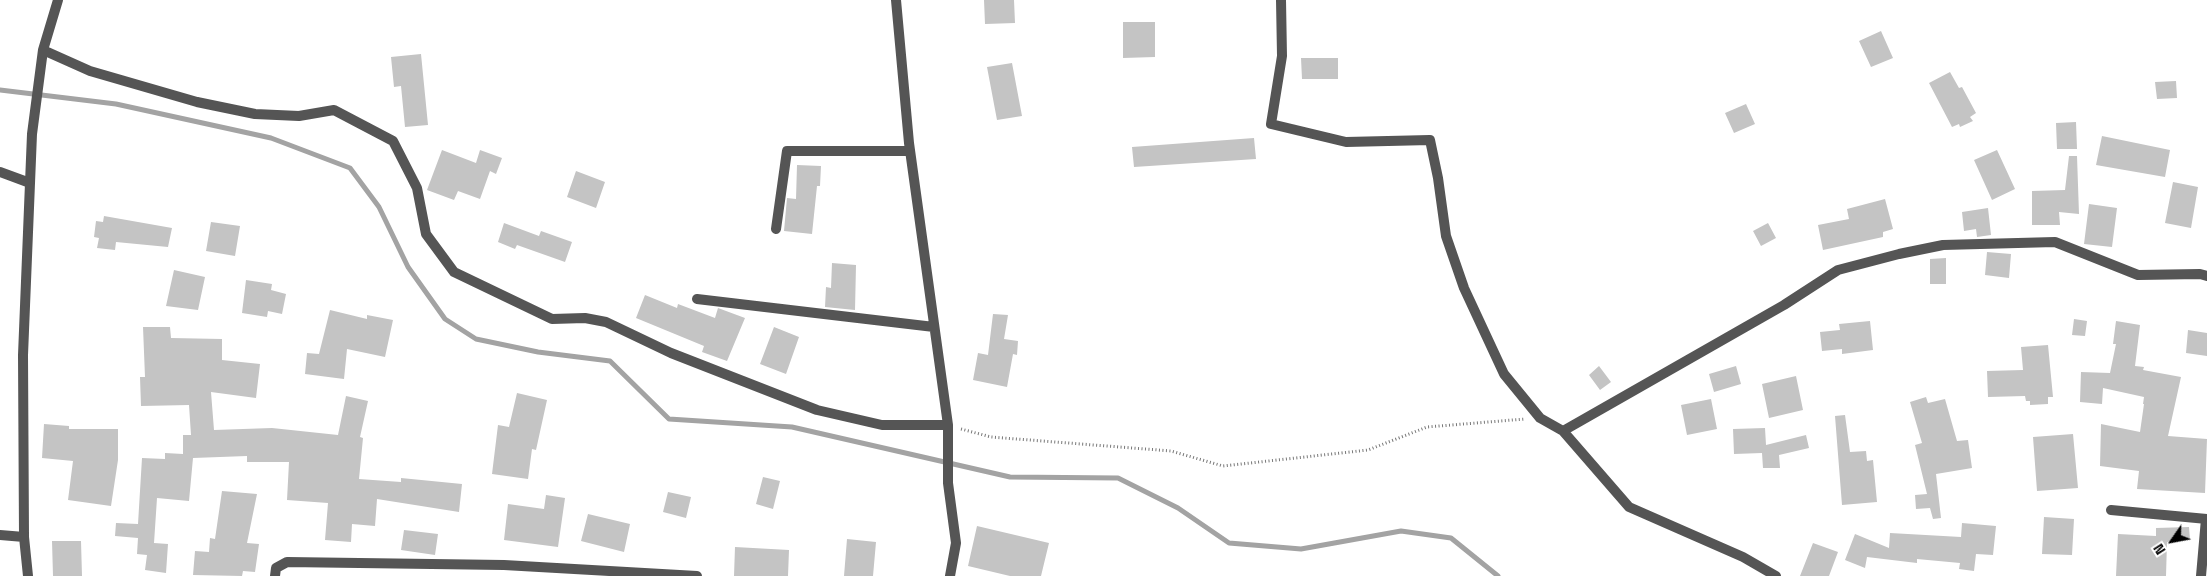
<!DOCTYPE html>
<html>
<head>
<meta charset="utf-8">
<style>
  body { margin:0 }
  #map { position:relative; width:2207px; height:576px; overflow:hidden; background:#fff; font-family:"Space Grotesk",sans-serif }
  canvas { display:block }
  .north { position:absolute; left:2147px; top:516px; width:50px; height:50px; -webkit-text-stroke:4px #fff; paint-order:stroke; rotate:237deg; font-size:14px; font-weight:700; line-height:20px; text-align:center; color:#000 }
  .north::after { content:''; display:block; margin:auto; width:18px; height:22px; background:#000; clip-path:polygon(50% 0,100% 100%,50% 72%,0 100%) }
</style>
</head>
<body>
<div id="map">
<canvas width="2207" height="576"></canvas>
<div class="north">N</div>
</div>
<script>
const g = document.querySelector('canvas').getContext('2d');
g.lineJoin = 'round';
function toPath(rows) {
  const path = new Path2D();
  for (const r of rows) {
    path.moveTo(r[0], r[1]);
    for (let i = 2; i < r.length; i += 2) path.lineTo(r[i], r[i + 1]);
  }
  return path;
}
function stroke(path, color, width, dash) {
  g.strokeStyle = color;
  g.lineWidth = width;
  g.lineCap = dash ? 'butt' : 'round';
  g.setLineDash(dash || []);
  g.stroke(path);
}
function paint(path, color) {
  g.fillStyle = color;
  g.fill(path, 'evenodd');
}
const stream = toPath([
  [0,90,116,104,271,138,350,168,379,207,408,267,445,319,476,339,538,352,610,361,669,419,792,427,1010,477,1118,478,1178,508,1229,543,1301,549,1401,531,1451,538,1498,576]
]);
const building = toPath([
  [984,0,1014,0,1015,23,985,24],
  [1123,22,1155,22,1155,57,1123,58],
  [1881,31,1893,58,1871,67,1859,41],
  [421,54,428,125,405,127,401,86,394,87,391,57],
  [1301,58,1338,58,1338,79,1302,79],
  [1012,63,1022,116,997,120,987,67],
  [1950,72,1959,88,1962,87,1976,113,1970,117,1973,121,1960,127,1959,124,1952,127,1929,83],
  [2176,81,2177,98,2157,99,2155,82],
  [1746,104,1755,124,1734,133,1725,113],
  [2076,122,2077,149,2057,149,2056,123],
  [2102,136,2170,150,2165,177,2096,165],
  [1254,138,1256,159,1134,167,1132,147],
  [442,150,476,163,480,150,502,158,496,174,490,171,480,199,458,191,454,200,427,190],
  [1997,150,2015,189,1992,200,1974,160],
  [2069,156,2077,156,2079,214,2059,212,2060,225,2032,225,2032,191,2065,190],
  [797,165,821,166,820,186,817,186,812,234,784,231,787,198,796,199],
  [576,171,605,182,596,208,567,197],
  [2173,182,2198,187,2191,228,2165,223],
  [1885,199,1893,229,1883,232,1883,237,1823,250,1818,225,1849,219,1847,209],
  [2089,204,2117,208,2112,247,2084,244],
  [1988,208,1991,235,1977,237,1976,229,1964,231,1962,212],
  [104,216,172,228,168,247,116,242,115,250,97,248,99,238,94,237,96,221,103,222],
  [211,222,240,226,235,256,206,251],
  [504,223,539,236,541,231,572,242,565,262,517,245,515,249,498,242],
  [1768,223,1776,238,1761,246,1753,231],
  [1987,252,2011,254,2009,278,1985,275],
  [1946,258,1946,284,1930,284,1930,259],
  [832,263,856,265,855,310,825,307,826,287,831,288],
  [174,270,205,277,198,310,166,306],
  [246,280,272,284,271,290,286,294,282,314,268,311,267,317,242,313],
  [645,295,677,308,678,304,715,318,718,308,745,318,727,361,702,352,704,346,636,318],
  [330,310,367,319,367,315,393,320,385,357,347,349,344,379,305,374,307,353,319,354],
  [993,314,1008,315,1004,339,1018,341,1017,355,1013,354,1007,387,973,380,978,353,988,355],
  [2074,319,2087,321,2085,336,2072,335],
  [1870,321,1873,350,1842,354,1842,349,1822,351,1820,332,1840,330,1839,324],
  [2116,321,2140,325,2135,366,2144,367,2143,370,2181,377,2168,436,2207,439,2205,493,2137,489,2139,471,2100,466,2101,424,2140,432,2144,404,2143,404,2144,397,2103,388,2102,404,2080,402,2081,372,2110,373,2116,344,2113,344],
  [143,327,170,327,171,338,222,339,222,360,260,364,256,398,211,392,214,430,272,428,338,435,346,396,368,401,360,437,363,438,359,479,401,482,401,478,462,484,459,512,377,499,375,526,352,524,351,542,325,540,328,503,287,500,289,462,247,462,247,456,193,458,189,501,157,498,154,543,168,544,166,573,145,570,147,555,137,554,138,538,115,536,116,523,138,524,142,458,165,459,165,453,183,454,183,435,191,435,189,405,141,406,140,377,145,377],
  [774,327,799,337,786,374,760,364],
  [2188,330,2207,333,2207,356,2186,353],
  [2048,345,2053,397,2048,397,2048,404,2030,405,2030,401,2026,401,2025,396,1988,397,1987,371,2023,370,2021,347],
  [1599,366,1611,382,1600,390,1589,375],
  [1736,366,1741,384,1714,392,1709,374],
  [1796,376,1803,410,1769,418,1762,384],
  [517,393,547,400,536,450,532,449,528,479,492,474,498,425,509,427],
  [1926,397,1928,403,1945,399,1957,441,1968,440,1972,468,1936,474,1941,518,1933,519,1930,508,1916,509,1915,495,1927,494,1915,445,1922,443,1910,402],
  [1711,399,1717,429,1687,435,1681,405],
  [1845,415,1850,452,1866,451,1867,461,1873,460,1877,502,1842,505,1835,416],
  [44,424,69,426,69,429,118,429,118,460,111,506,68,500,73,461,42,458],
  [1765,428,1766,445,1806,435,1809,448,1779,455,1780,468,1763,468,1762,453,1734,454,1733,429],
  [2073,434,2078,488,2037,491,2033,437],
  [763,477,780,481,773,509,756,504],
  [222,491,257,494,247,543,259,544,255,572,243,571,242,576,193,575,195,551,209,552,210,538,215,539],
  [668,492,691,497,686,518,663,512],
  [546,495,565,498,558,547,504,540,508,504,544,509],
  [588,514,630,524,624,552,581,541],
  [2044,517,2074,519,2072,555,2042,554],
  [1962,523,1996,526,1993,555,1976,554,1974,571,1959,569,1960,563,1917,559,1917,563,1867,557,1865,568,1845,560,1855,534,1889,548,1890,533,1961,537],
  [977,526,1049,543,1041,576,1010,576,968,566],
  [2189,527,2190,540,2167,542,2166,576,2116,576,2118,534,2156,536,2156,528],
  [404,530,438,534,435,555,401,550],
  [847,539,876,542,873,576,844,576],
  [52,541,81,541,82,576,53,576],
  [1813,543,1838,552,1829,576,1800,576],
  [735,547,789,550,788,576,734,576]
]);
const path = toPath([
  [961,429,991,437,1171,451,1223,466,1368,450,1427,427,1525,419]
]);
const street = toPath([
  [896,0,909,143,948,425],
  [1281,0,1282,56,1271,124,1346,142,1430,140,1438,178,1446,236,1464,288,1504,374,1540,418,1563,431,1629,507,1743,557,1776,576],
  [43,50,90,71,197,102,255,114,299,116,334,110,393,141,417,188,426,234,454,272,552,319,585,318,606,322,671,353,817,410,882,425,948,425,948,483,956,543,950,576],
  [0,172,30,183],
  [776,229,787,151,910,151],
  [697,299,934,327],
  [1563,431,1784,305,1838,270,1899,254,1943,245,2055,242,2138,275,2200,274,2207,276],
  [2111,510,2207,519],
  [0,535,24,537],
  [28,576,24,537,23,355,32,134,43,50,58,0],
  [275,576,276,568,287,562,504,565,697,576],
  [2201,576,2206,519]
]);
stroke(stream, '#a3a3a3', 5);
paint(building, '#c4c4c4');
stroke(path, '#777', 3, [1, 2.5]);
stroke(street, '#555', 10);
</script>
</body>
</html>
